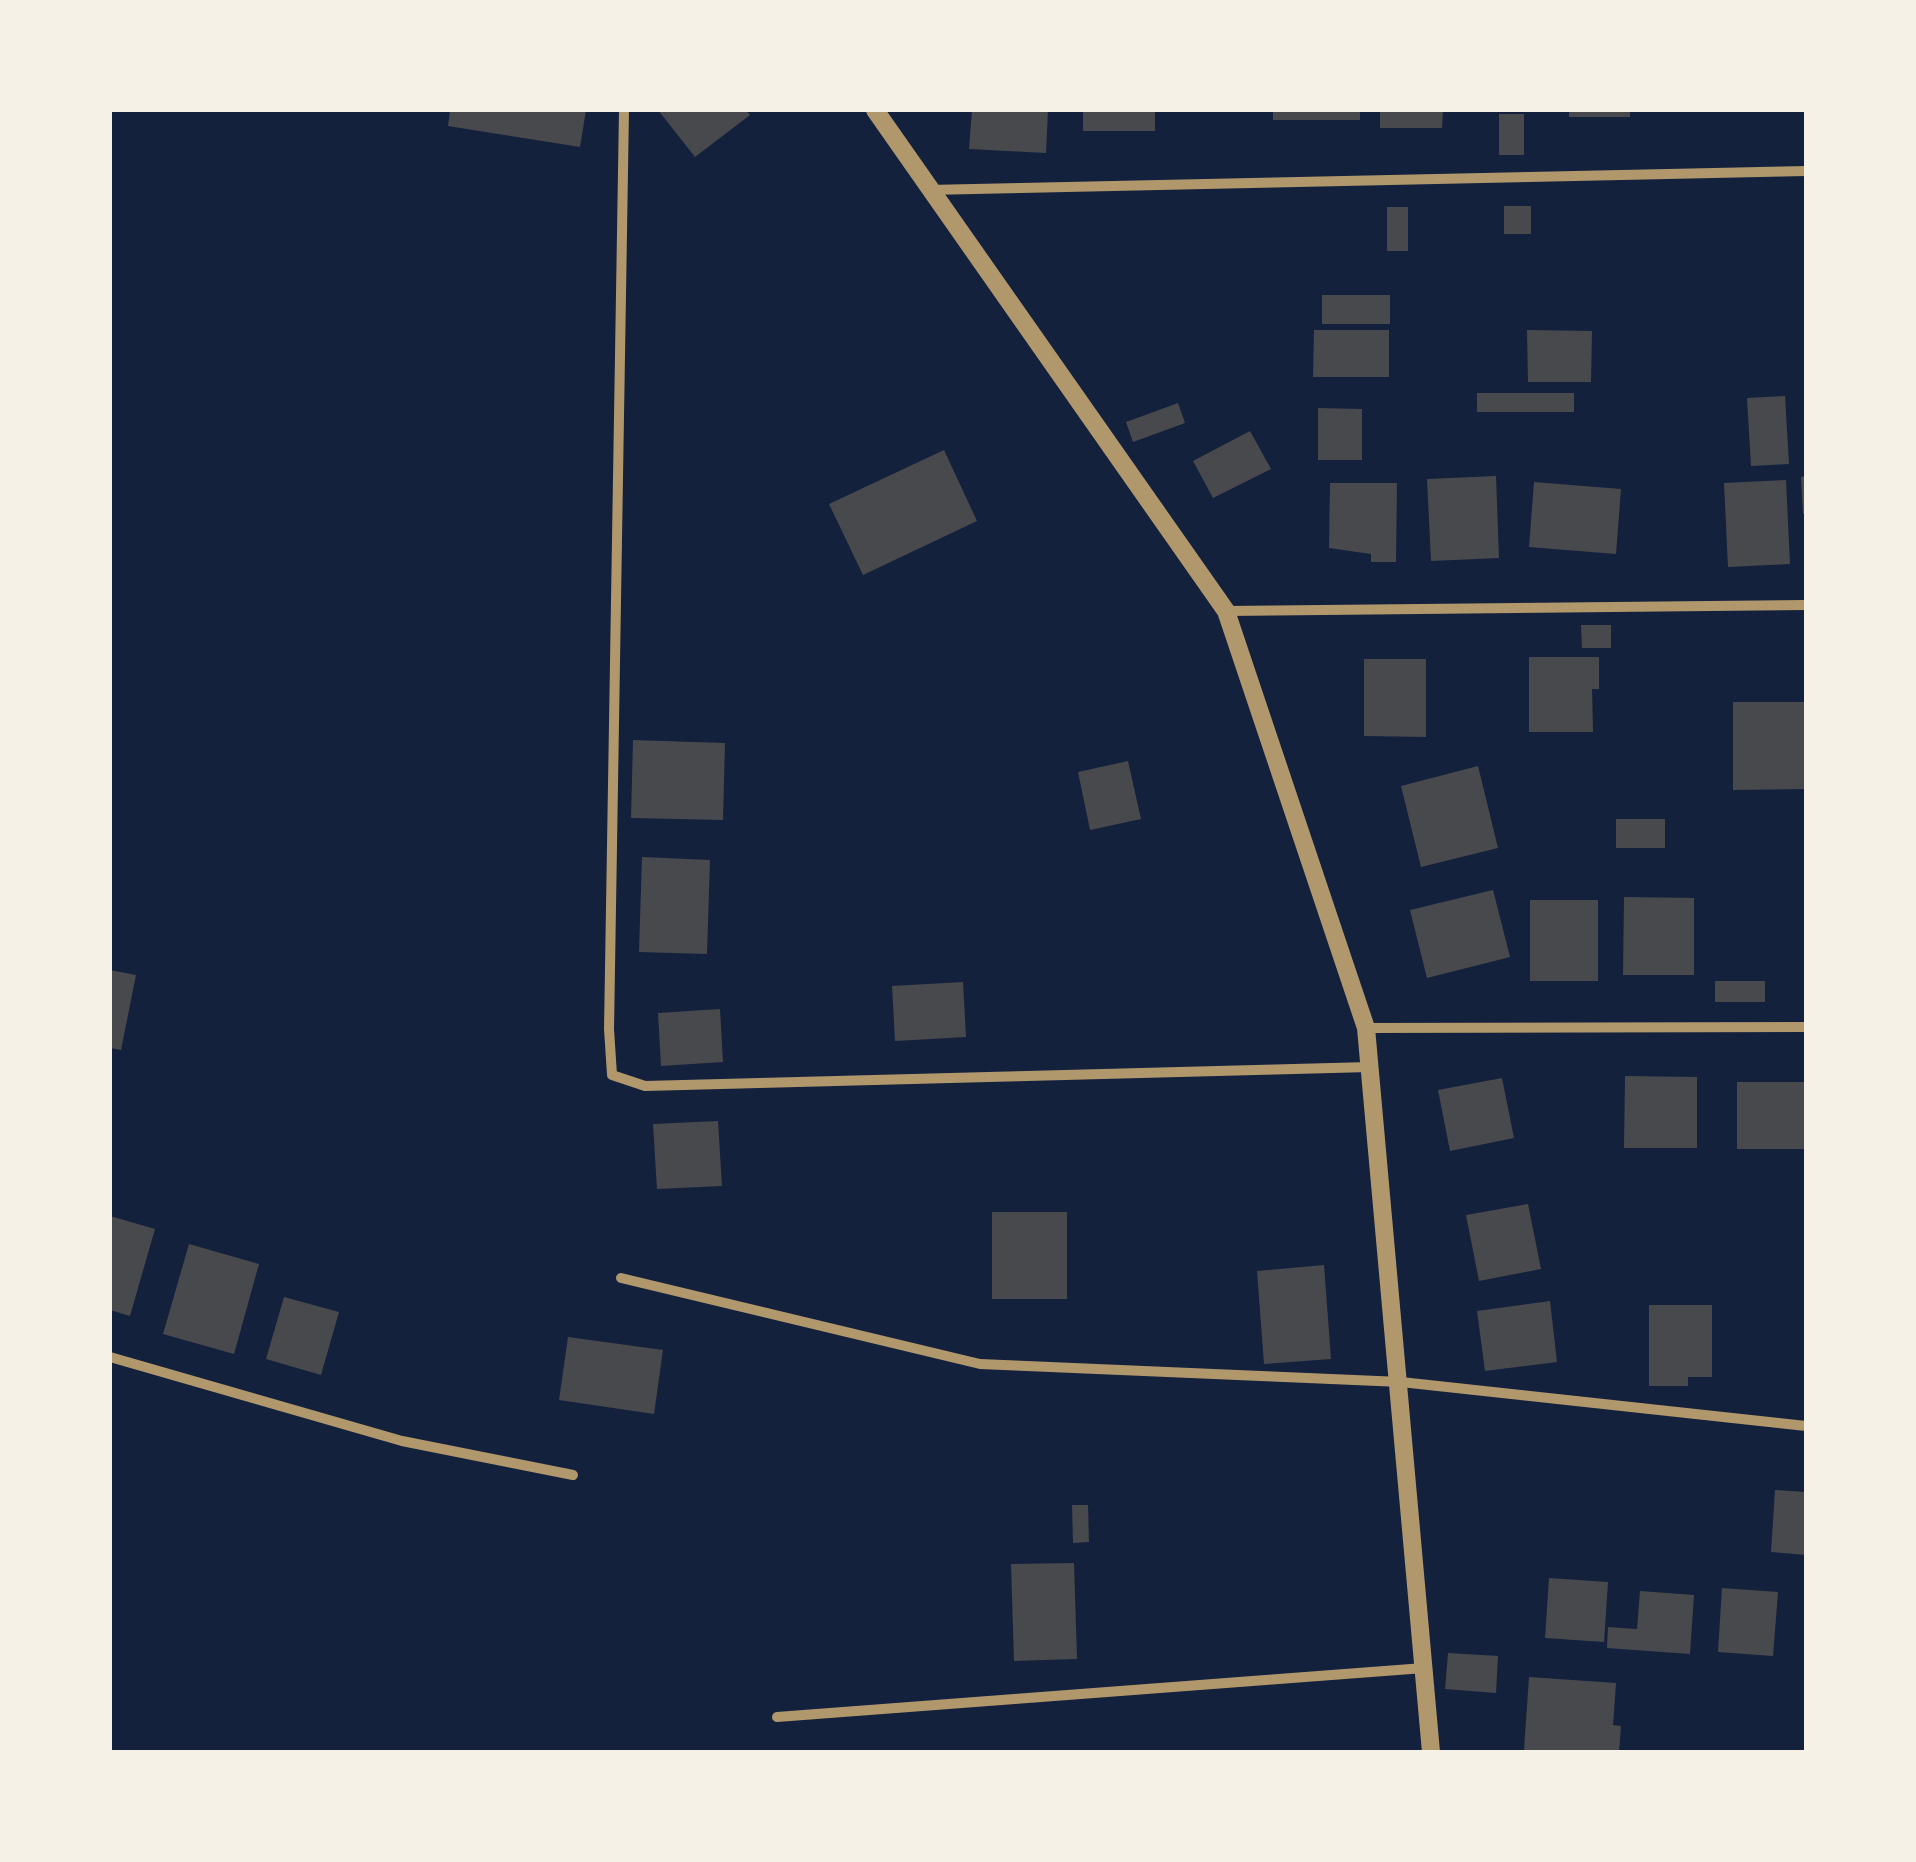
<!DOCTYPE html>
<html>
<head>
<meta charset="utf-8">
<style>
  body { margin:0 }
  #map { position:relative; width:1916px; height:1862px; overflow:hidden; background:#14213d; font-family:"Open Sans",sans-serif }
  canvas { display:block }
  .frame { position:absolute; inset:0; border:112px solid #f6f1e7; pointer-events:none }
</style>
</head>
<body>
<div id="map">
<canvas width="1916" height="1862"></canvas>
<div class="frame"></div>
</div>
<script>
const g = document.querySelector('canvas').getContext('2d');
g.lineJoin = 'round';
function paint(path, color) {
  g.fillStyle = color;
  g.fill(path, 'evenodd');
}
function toPath(rows) {
  const path = new Path2D();
  for (const r of rows) {
    path.moveTo(r[0], r[1]);
    for (let i = 2; i < r.length; i += 2) path.lineTo(r[i], r[i + 1]);
  }
  return path;
}
function stroke(path, color, width, dash) {
  g.strokeStyle = color;
  g.lineWidth = width;
  g.lineCap = dash ? 'butt' : 'round';
  g.setLineDash(dash || []);
  g.stroke(path);
}
const building = toPath([
  [450,110,586,110,580,147,448,126],
  [658,110,746,110,750,115,695,157],
  [972,110,1048,110,1046,153,969,149],
  [1083,110,1155,110,1155,131,1083,131],
  [1273,110,1360,110,1360,120,1273,120],
  [1380,110,1443,110,1442,128,1380,128],
  [1569,110,1630,110,1630,117,1569,117],
  [1499,114,1524,114,1524,155,1499,155],
  [1504,206,1531,206,1531,234,1504,234],
  [1387,207,1408,207,1408,251,1387,251],
  [1322,295,1390,295,1390,324,1322,324],
  [1314,330,1389,330,1389,377,1313,377],
  [1527,330,1592,331,1591,382,1528,382],
  [1477,393,1574,393,1574,412,1477,412],
  [1785,396,1789,464,1751,466,1747,398],
  [1178,403,1185,423,1133,442,1126,422],
  [1318,408,1362,409,1362,460,1318,460],
  [1250,431,1271,469,1213,498,1193,461],
  [944,450,977,521,863,575,829,504],
  [1496,476,1499,558,1431,561,1427,479],
  [1806,476,1806,514,1803,514,1801,477],
  [1786,480,1790,564,1728,567,1724,483],
  [1534,482,1621,489,1616,554,1529,547],
  [1330,483,1397,483,1396,562,1371,562,1371,554,1329,548],
  [1581,625,1611,625,1611,648,1582,648],
  [1529,657,1599,657,1599,689,1592,689,1593,732,1529,732],
  [1364,659,1426,659,1426,737,1364,736],
  [1733,702,1805,702,1805,789,1733,790],
  [633,740,725,743,723,820,631,818],
  [1128,761,1141,819,1090,830,1078,772],
  [1478,766,1498,848,1421,867,1401,786],
  [1616,819,1665,819,1665,848,1616,848],
  [642,857,710,860,707,954,639,952],
  [1493,890,1510,957,1427,978,1410,910],
  [1624,897,1694,898,1694,975,1623,975],
  [1530,900,1598,900,1598,981,1530,981],
  [110,970,136,975,121,1050,110,1048],
  [1715,981,1765,981,1765,1002,1715,1002],
  [963,982,966,1037,895,1041,892,986],
  [720,1009,723,1062,661,1066,658,1013],
  [1625,1076,1697,1077,1697,1148,1624,1148],
  [1502,1078,1514,1138,1450,1151,1438,1090],
  [1737,1082,1806,1082,1806,1149,1737,1149],
  [718,1121,722,1186,657,1189,653,1124],
  [1528,1204,1541,1269,1479,1281,1466,1215],
  [992,1212,1067,1212,1067,1299,992,1299],
  [110,1216,155,1229,130,1316,110,1310],
  [189,1244,259,1264,234,1354,163,1334],
  [1324,1265,1331,1359,1264,1364,1257,1271],
  [284,1297,339,1312,321,1375,266,1359],
  [1550,1301,1557,1362,1485,1371,1477,1311],
  [1649,1305,1712,1305,1712,1377,1688,1377,1688,1386,1649,1386],
  [568,1337,663,1350,654,1414,559,1400],
  [1775,1490,1806,1492,1806,1555,1771,1552],
  [1072,1505,1088,1505,1089,1542,1073,1543],
  [1074,1563,1077,1659,1014,1661,1011,1564],
  [1549,1578,1608,1582,1604,1642,1545,1638],
  [1722,1588,1778,1592,1773,1656,1718,1652],
  [1640,1591,1694,1595,1690,1654,1607,1648,1608,1627,1637,1629],
  [1448,1653,1498,1656,1496,1693,1445,1689],
  [1529,1677,1616,1683,1613,1725,1621,1726,1619,1752,1524,1750]
]);
const minor = toPath([
  [624,110,609,1029,612,1075,645,1086,1370,1067],
  [928,190,1806,171],
  [1226,611,1806,605],
  [1366,1028,1806,1027],
  [621,1278,980,1364,1401,1382,1806,1426],
  [110,1357,402,1441,573,1475],
  [777,1717,1424,1668]
]);
const tertiary = toPath([
  [875,110,1226,611,1366,1028,1431,1752]
]);
paint(building, '#48494c');
stroke(minor, '#b1986c', 10);
stroke(tertiary, '#b1986c', 18);
</script>
</body>
</html>
